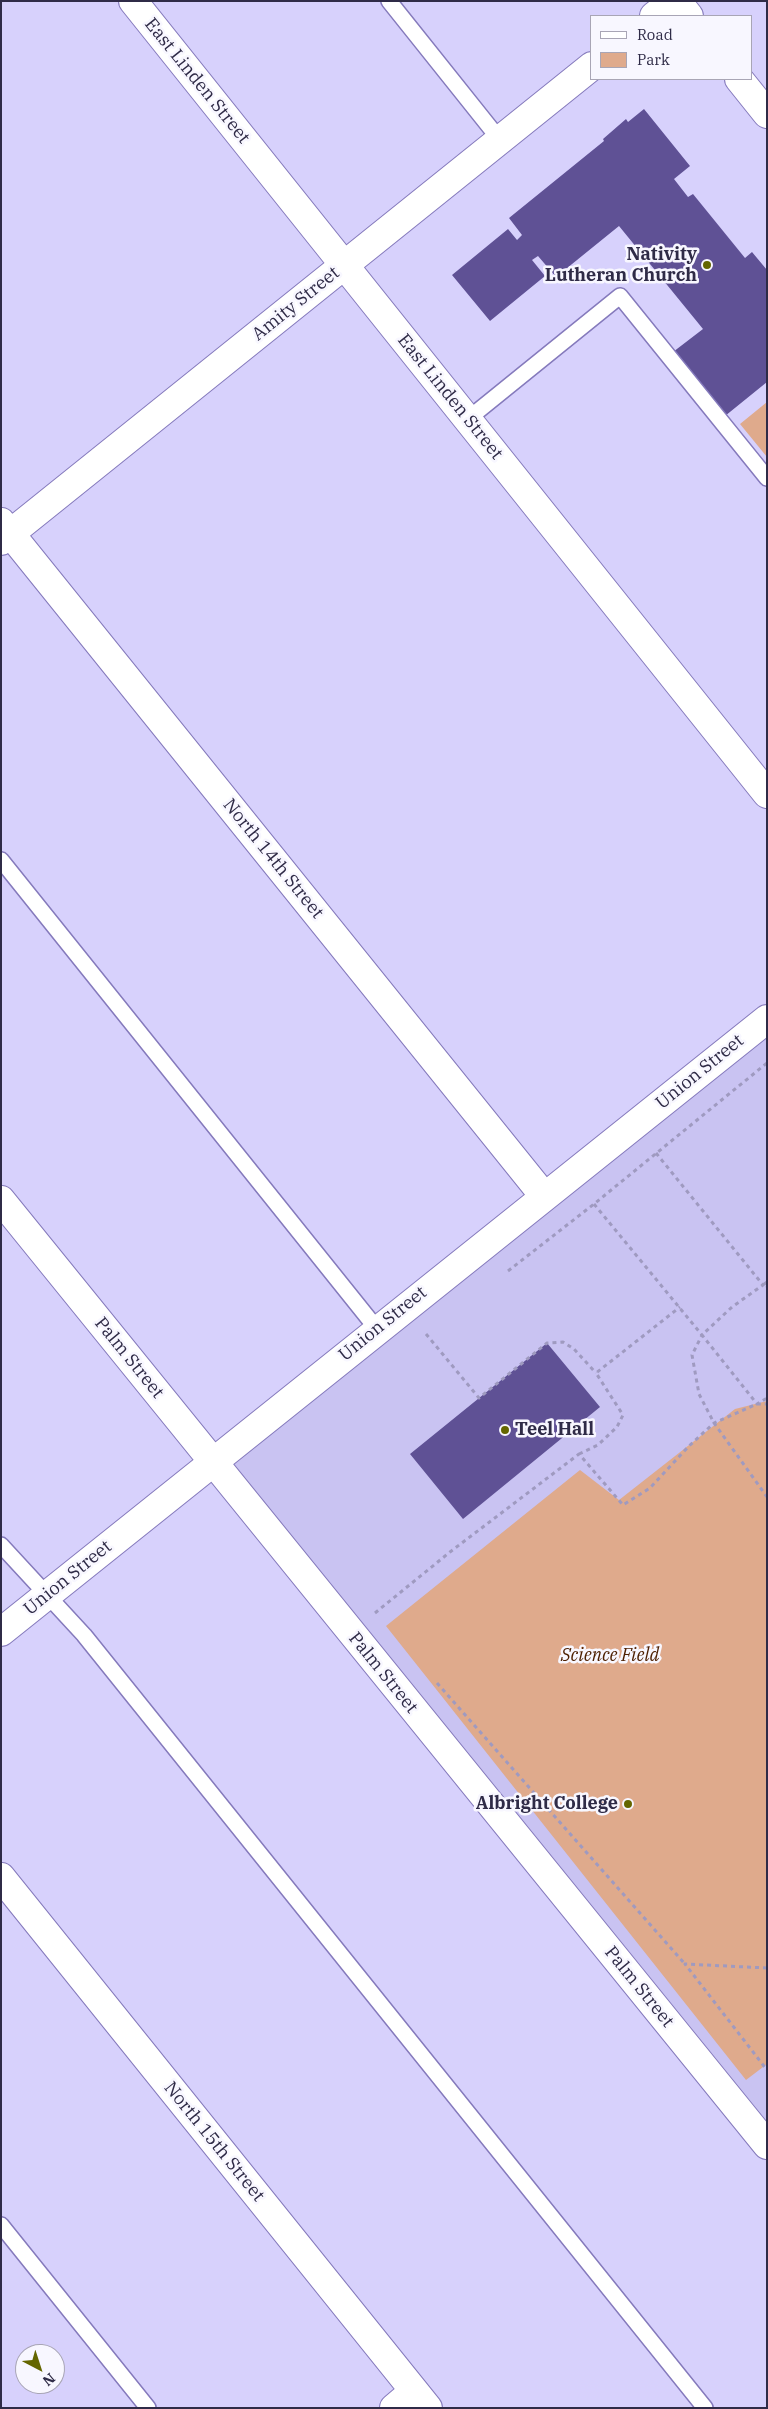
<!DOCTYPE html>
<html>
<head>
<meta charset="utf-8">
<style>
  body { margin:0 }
  #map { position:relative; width:768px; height:2409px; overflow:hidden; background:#d7d1fc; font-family:"IBM Plex Serif",serif }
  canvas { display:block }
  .frame { position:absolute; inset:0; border:2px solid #2f2b47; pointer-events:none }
  .legend { position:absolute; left:590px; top:15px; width:162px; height:65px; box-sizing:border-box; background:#f8f7ff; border:1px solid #a8a5b5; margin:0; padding:6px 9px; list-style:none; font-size:15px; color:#2f2b47 }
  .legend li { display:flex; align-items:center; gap:10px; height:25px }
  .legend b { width:25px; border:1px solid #a8a5b5 }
  .north { position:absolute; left:15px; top:2344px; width:50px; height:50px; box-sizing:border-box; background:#f8f7ff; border:1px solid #a8a5b5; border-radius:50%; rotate:140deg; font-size:14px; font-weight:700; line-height:20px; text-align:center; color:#2f2b47 }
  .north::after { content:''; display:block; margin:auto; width:18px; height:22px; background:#646600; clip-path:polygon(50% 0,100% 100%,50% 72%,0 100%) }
</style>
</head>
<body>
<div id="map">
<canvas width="768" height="2409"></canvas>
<div class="frame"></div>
<ul class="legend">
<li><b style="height:6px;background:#fff"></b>Road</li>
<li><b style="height:14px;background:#dfaa8c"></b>Park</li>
</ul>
<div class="north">N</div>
</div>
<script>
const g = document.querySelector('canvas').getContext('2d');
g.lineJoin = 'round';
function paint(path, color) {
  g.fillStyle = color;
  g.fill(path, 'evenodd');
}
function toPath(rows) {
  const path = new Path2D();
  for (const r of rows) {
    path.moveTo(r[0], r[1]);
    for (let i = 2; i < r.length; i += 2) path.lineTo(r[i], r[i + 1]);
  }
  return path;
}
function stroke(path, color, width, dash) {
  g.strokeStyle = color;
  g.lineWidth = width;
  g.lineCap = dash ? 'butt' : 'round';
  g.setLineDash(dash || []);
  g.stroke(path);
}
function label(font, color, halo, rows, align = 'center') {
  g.font = font + ' "IBM Plex Serif",serif';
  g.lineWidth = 5;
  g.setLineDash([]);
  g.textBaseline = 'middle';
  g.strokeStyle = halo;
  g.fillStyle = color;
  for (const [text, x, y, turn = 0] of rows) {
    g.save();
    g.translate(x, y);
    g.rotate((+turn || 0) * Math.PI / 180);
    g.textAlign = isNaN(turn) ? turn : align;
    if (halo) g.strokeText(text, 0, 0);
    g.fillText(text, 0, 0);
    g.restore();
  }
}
const built = toPath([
  [767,1019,767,2145,212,1462]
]);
const green = toPath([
  [767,402,767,457,740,424],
  [767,1401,767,2064,746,2080,386,1626,580,1470,619,1500,735,1409]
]);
const building = toPath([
  [644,109,690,166,674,179,688,197,693,194,745,258,752,252,767,270,767,382,725,416,673,352,703,329,619,226,556,277,538,256,532,260,545,276,490,321,452,275,508,229,517,240,522,235,509,218,604,141,603,139,626,119,628,122],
  [547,1343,600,1407,463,1519,410,1454]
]);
const path = toPath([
  [656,1153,763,1285,732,1307,702,1335,757,1404,767,1398],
  [594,1204,702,1335,692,1355,699,1394,714,1423,767,1497],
  [508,1271,594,1204,767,1063],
  [767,1282,763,1285,767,1286],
  [426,1334,479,1398,547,1343,563,1342,574,1349,596,1373],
  [579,1454,598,1445,617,1427,623,1415,596,1373,680,1307],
  [375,1613,450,1552,579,1454,623,1505,650,1488,689,1446,714,1423,757,1404,767,1404],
  [437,1683,685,1964],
  [767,1968,685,1964,767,2070]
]);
const service = toPath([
  [389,1,500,140],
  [468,419,620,296,767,478],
  [1,860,377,1329],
  [1,1545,84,1635,705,2408],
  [1,2225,148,2408]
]);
const minor = toPath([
  [133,1,767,794],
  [654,16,673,1],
  [1,522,544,1196],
  [1,541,592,66],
  [1,1200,767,2145],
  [1,1632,767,1019],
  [1,1877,428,2408],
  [394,2408,414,2391]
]);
const tertiary = toPath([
  [677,1,689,16],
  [739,79,767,114]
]);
const markers = [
  [707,265,5,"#646600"],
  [505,1430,5,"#646600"],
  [628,1804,5,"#646600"]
];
const streetNames = [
  ["East Linden Street",197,81,51],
  ["Amity Street",296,304,-39],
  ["East Linden Street",450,397,51],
  ["North 14th Street",273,859,51],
  ["Union Street",700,1072,-39],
  ["Union Street",383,1324,-39],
  ["Palm Street",129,1358,51],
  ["Union Street",68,1578,-39],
  ["Palm Street",383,1673,51],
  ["Palm Street",639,1987,51],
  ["North 15th Street",214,2142,51]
];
const poiNames = [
  ["Nativity",697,255],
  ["Lutheran Church",697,276],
  ["Teel Hall",515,1430,"left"],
  ["Albright College",618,1804]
];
const parkNames = [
  ["Science Field",610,1656]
];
paint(built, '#c9c3f2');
paint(green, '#dfaa8c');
paint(building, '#5f5195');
stroke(service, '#857abc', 18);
stroke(minor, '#857abc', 30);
stroke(tertiary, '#857abc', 30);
stroke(path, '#9f9ac0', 3, [4, 4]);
stroke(service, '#fff', 15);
stroke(minor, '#fff', 28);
stroke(tertiary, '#fff', 28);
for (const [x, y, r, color] of markers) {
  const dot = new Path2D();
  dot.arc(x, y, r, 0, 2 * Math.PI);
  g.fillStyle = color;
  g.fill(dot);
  stroke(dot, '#f8f7ff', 2);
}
label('18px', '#2f2b47', '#f8f7ff', streetNames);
label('bold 18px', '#2f2b47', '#f8f7ff', poiNames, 'right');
label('italic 18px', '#4d1f00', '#f8f7ff', parkNames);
</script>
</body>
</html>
